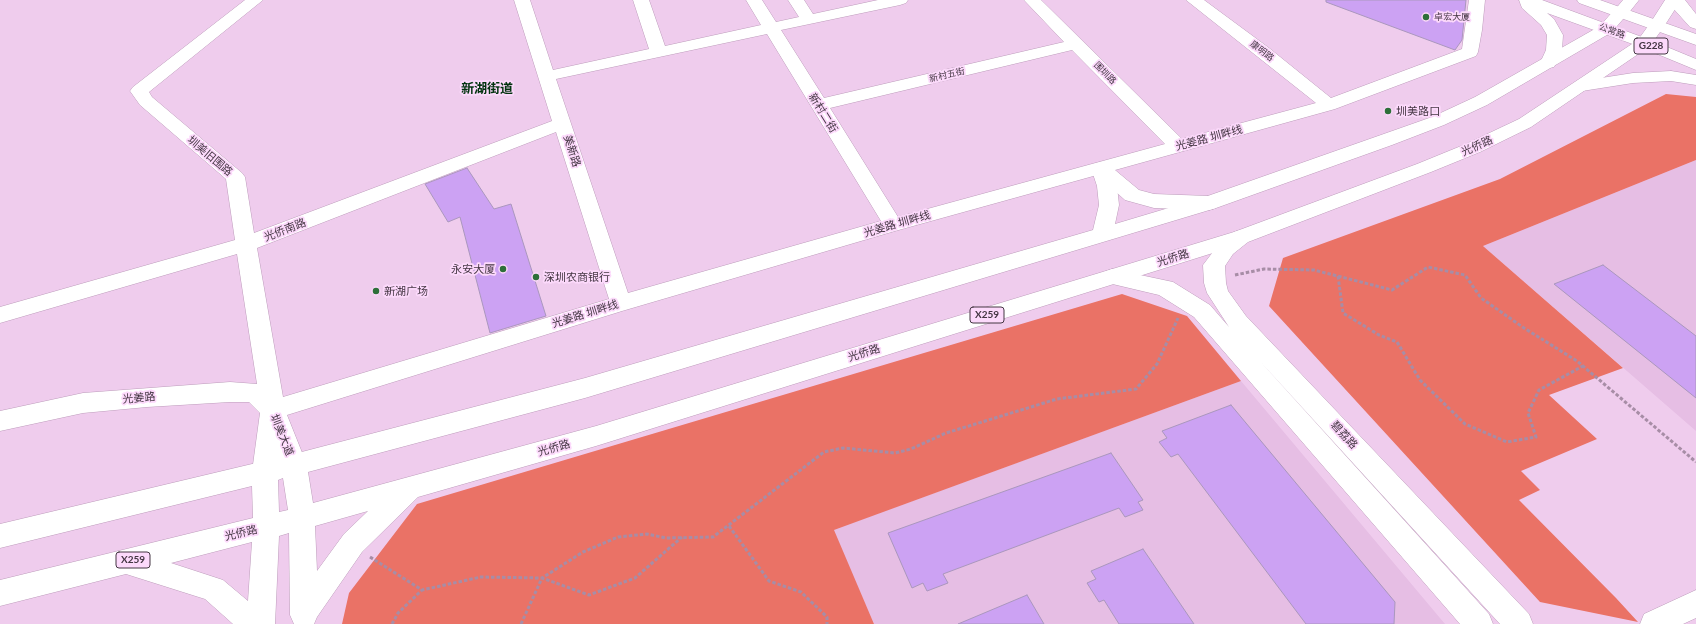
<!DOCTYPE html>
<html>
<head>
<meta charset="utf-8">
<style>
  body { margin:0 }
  canvas { display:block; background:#efcced }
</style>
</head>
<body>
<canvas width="1696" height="624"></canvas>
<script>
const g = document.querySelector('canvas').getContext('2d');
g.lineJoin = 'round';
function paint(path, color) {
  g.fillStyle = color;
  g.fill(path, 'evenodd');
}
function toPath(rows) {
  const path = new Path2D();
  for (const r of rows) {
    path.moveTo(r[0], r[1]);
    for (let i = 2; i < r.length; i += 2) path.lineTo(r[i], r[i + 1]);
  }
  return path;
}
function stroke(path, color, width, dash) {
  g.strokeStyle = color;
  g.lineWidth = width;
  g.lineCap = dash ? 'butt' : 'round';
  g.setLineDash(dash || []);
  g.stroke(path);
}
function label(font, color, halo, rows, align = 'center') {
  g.font = font + ' Lato,"Noto Sans SC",sans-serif';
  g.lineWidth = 3.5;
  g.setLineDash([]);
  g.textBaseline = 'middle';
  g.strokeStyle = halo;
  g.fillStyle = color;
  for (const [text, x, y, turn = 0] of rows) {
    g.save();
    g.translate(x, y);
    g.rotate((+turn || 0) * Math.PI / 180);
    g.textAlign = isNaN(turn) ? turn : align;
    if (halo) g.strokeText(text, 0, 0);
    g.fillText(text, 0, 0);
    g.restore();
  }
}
const built = toPath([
  [1696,160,1696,431,1483,246],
  [1241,381,1445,624,874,624,833,530]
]);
const forest = toPath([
  [1666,94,1696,97,1696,160,1483,246,1623,368,1549,395,1597,439,1521,471,1540,490,1519,500,1616,598,1638,622,1540,602,1269,306,1283,258,1500,179],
  [1122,294,1187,316,1241,381,834,530,874,624,342,624,349,593,417,504]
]);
const building = toPath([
  [1326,0,1466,0,1462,40,1455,50,1326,2,1326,0],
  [467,168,494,209,511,204,546,316,490,333,460,217,448,222,425,184,467,168],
  [1603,265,1696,336,1696,398,1554,284,1603,265],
  [1231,405,1395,602,1394,624,1306,624,1178,454,1171,457,1159,442,1167,438,1162,431,1231,405],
  [1111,453,1143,500,1138,502,1143,510,1125,517,1119,508,943,574,948,583,927,591,923,583,912,588,888,533,1111,453],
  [1143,549,1194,624,1119,624,1104,600,1099,602,1087,583,1096,579,1091,571,1143,549],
  [1027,595,1044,624,958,624,1027,595]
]);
const path = toPath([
  [1235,275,1264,269,1314,270,1392,290,1428,267,1465,275,1481,298,1524,328,1577,361,1696,462],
  [1338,276,1343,313,1379,335,1397,342,1420,380,1465,424,1507,442,1536,437,1528,413,1539,390,1583,366],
  [729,526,769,581,801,592,827,617,827,624],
  [370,557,422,590,481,577,542,578,583,552,618,537,647,534,666,538,713,537,824,452,843,448,895,453,911,449,946,433,1057,399,1136,389,1157,364,1178,318],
  [392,624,398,613,422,590],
  [521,624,542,578,589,595,635,578,682,537]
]);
const minor = toPath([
  [245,0,263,0,149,92,152,97,242,173,245,177,254,233,552,121,514,0,530,0,553,70,649,49,633,0,649,0,665,46,761,25,746,0,762,0,776,22,799,17,788,0,804,0,813,14,878,0,908,0,906,3,900,5,781,30,824,98,1064,42,1024,0,1041,0,1182,139,1316,103,1186,0,1204,0,1269,48,1331,98,1462,49,1469,0,1485,0,1482,30,1478,52,1476,56,1335,109,1115,170,1139,190,1154,194,1209,196,1216,198,1219,203,1216,208,1209,210,1154,208,1125,200,1097,175,895,231,622,311,287,415,307,465,303,473,294,476,285,473,279,459,278,472,274,480,265,483,256,480,252,472,260,413,249,402,230,402,147,407,83,413,0,431,0,411,83,393,230,382,257,384,237,254,0,323,0,307,235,240,226,179,140,105,130,91,133,87,245,0],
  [767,34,881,221,628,293,556,79,767,34],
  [1072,50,1165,144,898,217,830,108,1072,50],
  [556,132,609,299,283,397,257,248,556,132],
  [1623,0,1639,0,1627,15,1621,17,1615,15,1613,12,1623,0],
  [1665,0,1681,0,1663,28,1657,30,1651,28,1649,25,1665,0],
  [1241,230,1248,232,1251,237,1248,242,1233,254,1225,266,1226,283,1228,291,1246,316,1529,614,1533,624,1500,624,1258,359,1489,614,1493,624,1460,624,1194,317,1159,295,1104,282,1101,277,1104,272,1112,269,1173,282,1210,305,1229,327,1207,293,1204,283,1203,265,1219,244,1234,232,1241,230],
  [1696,590,1696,618,1683,624,1640,624,1644,614,1696,590]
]);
const major = toPath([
  [1621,7,1627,9,1629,12,1612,32,1487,105,1444,125,1392,145,1216,208,585,398,308,472,313,503,596,426,1234,232,1417,164,1466,144,1519,119,1638,40,1651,22,1657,20,1663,22,1665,25,1650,46,1531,127,1480,152,1431,172,1248,242,596,446,418,497,362,552,317,617,314,624,294,624,290,615,289,533,279,536,275,624,233,624,205,599,126,574,0,606,0,580,253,518,252,486,0,548,0,524,294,454,585,378,1093,230,1099,205,1097,186,1091,168,1094,164,1101,162,1108,164,1117,186,1119,205,1115,224,1202,198,1432,117,1475,97,1600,26,1615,9,1621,7],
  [283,478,288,510,279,512,278,480,283,478],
  [368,511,344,534,317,571,315,526,368,511],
  [252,542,248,601,223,580,171,563,252,542]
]);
const highway = toPath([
  [1519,0,1542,0,1650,40,1696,59,1696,70,1638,46,1547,13,1554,19,1563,35,1562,50,1554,67,1548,68,1542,67,1540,63,1546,50,1547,35,1541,25,1522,8,1519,0],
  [1577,0,1600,0,1696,34,1696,45,1579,3,1577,0],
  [1669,0,1685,0,1696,14,1696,29,1690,27,1672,7,1669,0],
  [1671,71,1696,75,1696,85,1671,81,1633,83,1582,91,1576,90,1573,86,1576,82,1582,81,1633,73,1671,71]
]);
const markers = [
  [1426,17,4,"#2d6f39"],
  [1388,111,4,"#2d6f39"],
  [503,269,4,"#2d6f39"],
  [536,277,4,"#2d6f39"],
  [376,291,4,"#2d6f39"]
];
const farPoinames = [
  ["卓宏大厦",1434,17]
];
const farStreetnames = [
  ["公常路",1612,31,20],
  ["康明路",1262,51,38],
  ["围圳路",1105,73,45],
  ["新村五街",947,75,-13]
];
const shields = [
  [1651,46,34],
  [987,315,34],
  [133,560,34]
];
const shieldNames = [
  ["G228",1651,46],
  ["X259",987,315],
  ["X259",133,560]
];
const poiNames = [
  ["圳美路口",1396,111],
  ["永安大厦",495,269,"right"],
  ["深圳农商银行",544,277],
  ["新湖广场",384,291]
];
const streetNames = [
  ["新村二街",823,113,58],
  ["光姜路 圳畔线",1209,138,-15],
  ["光侨路",1477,146,-24],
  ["美新路",572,151,72],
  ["圳美旧围路",210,156,40],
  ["光姜路 圳畔线",897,224,-16],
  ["光侨南路",285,230,-21],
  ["光侨路",1173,258,-17],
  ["光姜路 圳畔线",585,314,-17],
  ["光侨路",864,353,-17],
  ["光姜路",139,398,-5],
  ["圳美大道",282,435,68],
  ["碧荔路",1344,435,47],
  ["光侨路",554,448,-16],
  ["光侨路",241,533,-13]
];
const farDistrictnames = [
  ["新湖街道",487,89]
];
paint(built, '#e6bee4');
paint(forest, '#ea7266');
paint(building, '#cca2f3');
stroke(building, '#aa97bd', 1);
stroke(minor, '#bd9cbb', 1);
stroke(major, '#bd9cbb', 1);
stroke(highway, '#bd9cbb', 1);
stroke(path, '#a78da6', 3, [3.5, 2]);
paint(minor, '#fff');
paint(major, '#fff');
paint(highway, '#fff');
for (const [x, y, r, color] of markers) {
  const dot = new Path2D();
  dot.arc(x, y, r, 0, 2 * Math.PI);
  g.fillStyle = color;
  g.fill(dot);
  stroke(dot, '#fcd9fb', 1.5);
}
label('9px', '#443643', '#fcd9fb', farPoinames, 'left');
label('9px', '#443643', '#fcd9fb', farStreetnames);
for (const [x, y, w] of shields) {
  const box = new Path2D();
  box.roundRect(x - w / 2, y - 8, w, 16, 3);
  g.fillStyle = '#fcd9fb';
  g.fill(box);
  stroke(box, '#443643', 1);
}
label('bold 10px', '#443643', null, shieldNames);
label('11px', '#443643', '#fcd9fb', poiNames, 'left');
label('11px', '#443643', '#fcd9fb', streetNames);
label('bold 13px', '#02330f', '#fcd9fb', farDistrictnames);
</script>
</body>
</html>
